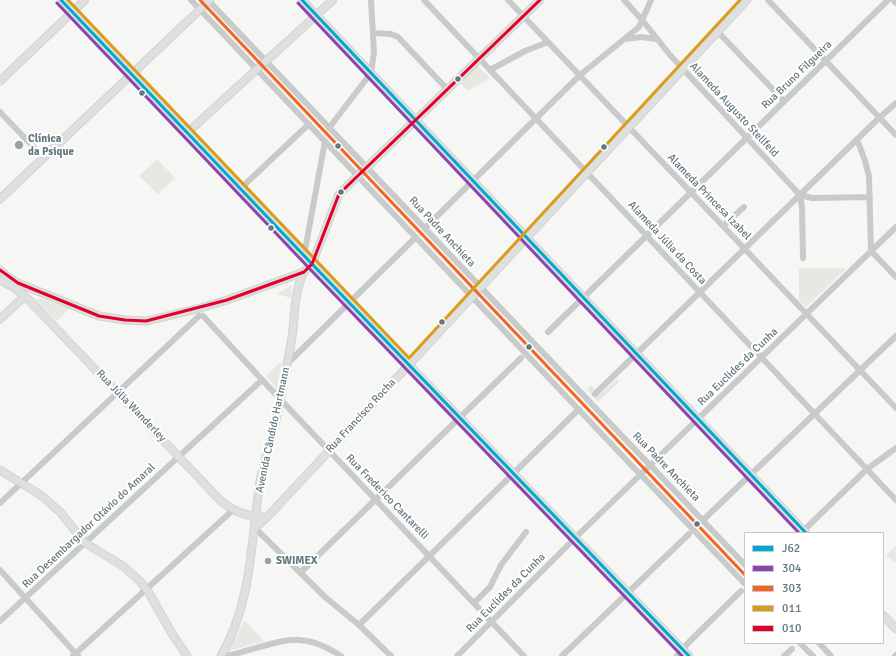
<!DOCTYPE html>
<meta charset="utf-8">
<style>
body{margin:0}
#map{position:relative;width:896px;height:656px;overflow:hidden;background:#f6f6f5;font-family:Signika,sans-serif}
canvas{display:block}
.legend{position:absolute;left:744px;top:532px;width:140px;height:112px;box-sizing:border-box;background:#fff;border:1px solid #c1c9cc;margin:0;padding:5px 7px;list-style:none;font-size:12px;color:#63787f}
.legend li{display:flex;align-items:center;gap:8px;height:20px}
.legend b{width:20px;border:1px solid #c1c9cc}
</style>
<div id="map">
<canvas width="896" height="656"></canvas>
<ul class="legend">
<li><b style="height:5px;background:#00a9ce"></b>J62</li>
<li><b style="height:5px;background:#8e44ad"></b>304</li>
<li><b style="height:5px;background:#f26522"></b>303</li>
<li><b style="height:5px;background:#d99d19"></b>011</li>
<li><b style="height:5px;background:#e4002b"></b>010</li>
</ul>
</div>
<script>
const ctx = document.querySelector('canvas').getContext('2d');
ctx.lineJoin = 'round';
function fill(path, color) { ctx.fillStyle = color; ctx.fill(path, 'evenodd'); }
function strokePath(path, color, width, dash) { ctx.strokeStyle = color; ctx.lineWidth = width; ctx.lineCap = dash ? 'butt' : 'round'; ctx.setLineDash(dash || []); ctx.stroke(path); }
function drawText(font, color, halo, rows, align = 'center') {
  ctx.font = font + ' Signika,sans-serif'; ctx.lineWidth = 4; ctx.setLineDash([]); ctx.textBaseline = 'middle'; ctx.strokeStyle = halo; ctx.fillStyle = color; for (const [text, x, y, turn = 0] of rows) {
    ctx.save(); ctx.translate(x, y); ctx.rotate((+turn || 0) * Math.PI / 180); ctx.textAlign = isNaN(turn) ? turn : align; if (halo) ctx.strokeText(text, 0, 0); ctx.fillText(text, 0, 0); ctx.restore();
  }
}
fill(new Path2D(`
 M477,65L490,78L468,91L459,82Z
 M157,159L175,178L158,194L139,176Z
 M799,268H847L806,307L799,300Z
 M292,285L291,298L277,294Z
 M38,299H43L69,309L57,321L35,301Z
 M282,361L277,389L266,376Z
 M617,379L619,382L598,402L587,390L591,385L599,395Z
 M896,546V561L894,563L886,555Z
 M244,620L264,641L229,651Z`), '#e6e8e2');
const major = new Path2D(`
 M61,0L312,264L689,656
 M302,0L806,533
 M0,81L85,0
 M187,133L333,0
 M0,199L210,0
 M0,270L8,277L18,283L99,316L125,320L146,321L200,308L227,300L304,272L312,264L339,194L540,0
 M0,280L13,287L25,296L221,501C233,511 245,517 261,516
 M0,319L25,296
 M0,470L42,496L60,512L85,543L123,566L140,581L149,593L171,632L187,656
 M255,528L269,515L329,451L747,0
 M883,615L896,629
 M221,656C254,598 250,539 261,476C264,461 269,447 273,432C280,404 285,376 290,349C296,321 292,297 304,271`);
strokePath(major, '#d2d3d3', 9);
strokePath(new Path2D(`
 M191,0L634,468
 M208,0L644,459
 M424,0L896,500
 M508,0L896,408
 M624,0L643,21L670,55L800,195
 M768,0L896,135
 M893,0L896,3
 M718,32L784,101
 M373,33L391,34L398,37L447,89
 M625,39L642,37L656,39
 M490,70L525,51L548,42
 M0,112L43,157
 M329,128L371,73L374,52L371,0
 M857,139L865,161L869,176L871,251L896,277
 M240,189L309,124
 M800,195L812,198L870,197
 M800,195L802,208L803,258
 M723,226L744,207
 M425,228L580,75L639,27L651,0
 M304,256L325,141
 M203,316L280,399L524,656
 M548,332L888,0
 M288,363L416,237
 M595,394L879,118L896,103
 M654,469L745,565
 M644,478L745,584
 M0,503L199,316
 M702,521L896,336
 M255,528L325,597L359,625L391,656
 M801,533L867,469L896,448
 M0,570L78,656
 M300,573L521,358
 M474,603L490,587L501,565L526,532
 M0,621L262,380
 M359,625L579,409
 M800,643L813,656
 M819,643L831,656
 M73,656L233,510
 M224,656C233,655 241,652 249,650C288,639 305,632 341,656
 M457,656L575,538L896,227
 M562,656L689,534
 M677,656L689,642L741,591
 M784,656L792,649
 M895,656L896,655`), '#c9cbcb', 6);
strokePath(major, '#dedfdf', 7);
strokePath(new Path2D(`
 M644,459L654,469
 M634,468L644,478`), '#c9cbcb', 6);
strokePath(new Path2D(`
 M61,0L312,264L689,656
 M302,0L806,533`), '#00a9ce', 3);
strokePath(new Path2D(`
 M57,3L308,267L682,656
 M298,3L799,533`), '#8e44ad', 3);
strokePath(new Path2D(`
 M200,0L745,575`), '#f26522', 3);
strokePath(new Path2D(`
 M68,0L409,358L740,0`), '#d99d19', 3);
strokePath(new Path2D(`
 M0,270L18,283L99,316L125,320L146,321L227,300L304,272L312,264L339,194L540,0`), '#e4002b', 3);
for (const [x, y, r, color] of [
 [458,79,3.5,"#63787f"],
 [142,93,3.5,"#63787f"],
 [19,145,5,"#96a4a8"],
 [338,146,3.5,"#63787f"],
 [604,147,3.5,"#63787f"],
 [341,192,3.5,"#63787f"],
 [271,228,3.5,"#63787f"],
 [442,322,3.5,"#63787f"],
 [529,347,3.5,"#63787f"],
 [697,524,3.5,"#63787f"],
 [268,561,4,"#96a4a8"]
]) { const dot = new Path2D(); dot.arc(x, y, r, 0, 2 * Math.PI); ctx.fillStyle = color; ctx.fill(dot); strokePath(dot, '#fff', 1.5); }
drawText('11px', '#63787f', '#fff', [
 ["Rua Bruno Filgueira",797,75,-44],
 ["Alameda Augusto Stellfeld",734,110,47],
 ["Alameda Princesa Izabel",709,197,46],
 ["Rua Padre Anchieta",442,232,47],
 ["Alameda Júlia da Costa",667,243,47],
 ["Rua Euclides da Cunha",738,367,-44],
 ["Rua Júlia Wanderley",131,406,46],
 ["Rua Francisco Rocha",361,416,-47],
 ["Avenida Cândido Hartmann",273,430,-78],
 ["Rua Padre Anchieta",666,467,46],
 ["Rua Frederico Cantarelli",387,497,46],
 ["Rua Desembargador Otávio do Amaral",89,526,-43],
 ["Rua Euclides da Cunha",506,593,-45]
]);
drawText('bold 11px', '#63787f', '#fff', [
 ["Clínica",28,139],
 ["da Psique",28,152],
 ["SWIMEX",276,561]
], 'left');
</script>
